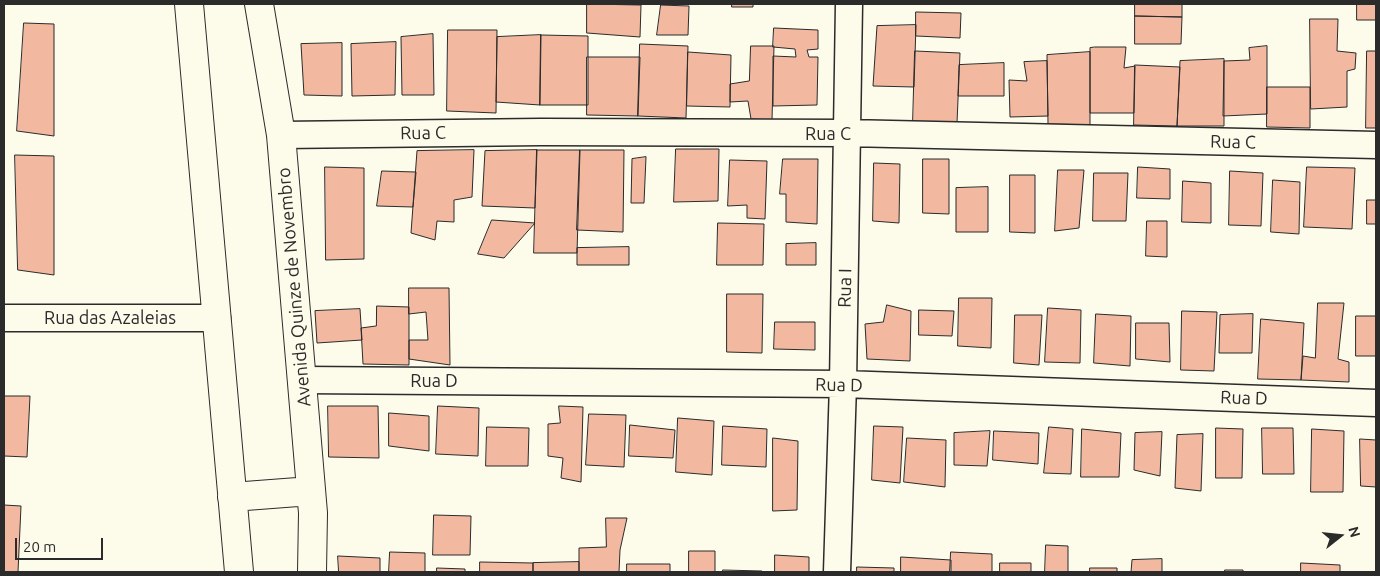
<!DOCTYPE html>
<style>
body{margin:0}
#map{position:relative;width:1380px;height:576px;overflow:hidden;background:#fdfbea;font-family:Ubuntu,sans-serif}
canvas{display:block}
.frame{position:absolute;inset:0;border:5px solid #2b2b2b;pointer-events:none}
.north{position:absolute;left:1315px;top:511px;width:50px;height:50px;-webkit-text-stroke:4px #fdfbea;paint-order:stroke;rotate:74deg;font-size:14px;font-weight:700;line-height:20px;text-align:center;color:#2b2b2b}
.north::after{content:'';display:block;margin:auto;width:18px;height:22px;background:#2b2b2b;clip-path:polygon(50% 0,100% 100%,50% 72%,0 100%)}
.scale{position:absolute;left:15px;top:538px;width:88px;height:22px;box-sizing:border-box;border:2px solid #2b2b2b;border-top:0;padding-left:6px;font-size:15px;line-height:18px;white-space:nowrap;color:#2b2b2b;-webkit-text-stroke:4px #fdfbea;paint-order:stroke}
</style>
<div id="map">
<canvas width="1380" height="576"></canvas>
<div class="frame"></div>
<div class="north">N</div>
<div class="scale">20 m</div>
</div>
<script>
const ctx = document.querySelector('canvas').getContext('2d');
ctx.lineJoin = 'round';
function fill(path, color) { ctx.fillStyle = color; ctx.fill(path, 'evenodd'); }
function strokePath(path, color, width, dash) { ctx.strokeStyle = color; ctx.lineWidth = width; ctx.lineCap = dash ? 'butt' : 'round'; ctx.setLineDash(dash || []); ctx.stroke(path); }
function drawText(font, color, halo, rows, align = 'center') {
  ctx.font = font + ' Ubuntu,sans-serif'; ctx.lineWidth = 4; ctx.setLineDash([]); ctx.textBaseline = 'middle'; ctx.strokeStyle = halo; ctx.fillStyle = color; for (const [text, x, y, turn = 0] of rows) {
    ctx.save(); ctx.translate(x, y); ctx.rotate((+turn || 0) * Math.PI / 180); ctx.textAlign = isNaN(turn) ? turn : align; if (halo) ctx.strokeText(text, 0, 0); ctx.fillText(text, 0, 0); ctx.restore();
  }
}
const building = new Path2D(`
 M587,4L641,5L640,37L587,33Z
 M732,4H753V7H732Z
 M1135,4H1182V17L1135,16Z
 M1357,4H1376V20H1357Z
 M661,5L689,6L688,35H657Z
 M916,12L961,13L960,38L916,36Z
 M1135,16L1182,17L1181,44H1135Z
 M1310,19H1338L1337,51L1356,53L1355,69L1347,71V107L1311,109Z
 M24,23L54,24V136L17,131Z
 M916,25L914,87L873,86L877,26Z
 M774,28L818,30V49L807,50L809,57H818L817,105L773,106V56L796,57L795,49L773,47Z
 M448,30H497L496,113L447,111Z
 M433,34L434,95H402L401,37Z
 M541,35L588,36V105H540Z
 M541,35L540,105L496,102L497,37Z
 M396,42L395,95L352,96L351,44Z
 M342,43V96L304,95L301,44Z
 M640,44L688,46L686,118L638,116Z
 M751,46H774L772,120L751,119L748,101L730,102V84L749,81Z
 M1267,46V114L1223,116L1224,61L1250,60L1249,48Z
 M1095,47H1126L1124,68L1135,66L1134,113H1090V48Z
 M915,51L960,53L957,123L913,122Z
 M1367,51H1376V128H1366Z
 M688,52L731,55L730,107L687,106Z
 M1090,52V125L1048,124L1047,55Z
 M587,57H640L638,116L587,115Z
 M1224,59V126H1177L1180,61Z
 M1047,61L1048,116L1010,117L1009,80L1027,81L1024,62Z
 M1004,63V96H958L959,65Z
 M1135,65L1180,67L1177,126L1134,125Z
 M1267,87H1310V128L1267,127Z
 M676,149H719L718,201L674,202Z
 M474,150L472,197L454,200V222L437,221L435,240L411,233L417,151Z
 M537,150L535,208L482,206L485,151Z
 M537,150H580L577,253H534Z
 M580,150H624L623,232L577,230Z
 M15,155L54,156V275L18,270Z
 M646,157L644,203H631L632,159Z
 M783,159H818L817,224L786,222V194H780Z
 M923,159H949V214L923,213Z
 M730,160L767,161L765,219L747,218V205L728,206Z
 M874,163L900,164L899,223L873,221Z
 M325,167L364,168V259L326,260Z
 M1138,167L1170,169V199L1137,198Z
 M1307,167L1355,168L1352,229L1304,227Z
 M1058,170H1084L1079,228L1055,231Z
 M382,171L416,172L413,207L377,206Z
 M1230,171L1263,173L1261,226L1229,225Z
 M1094,173H1128L1126,221H1093Z
 M1010,175H1035V233L1010,232Z
 M1273,180L1300,182L1299,234L1271,232Z
 M1183,181L1211,183V223L1182,222Z
 M988,187V232H956V188Z
 M1367,200H1376V224H1367Z
 M492,220L535,223L504,258L478,254Z
 M1147,221H1167V257L1146,256Z
 M718,223L764,224L763,265H717Z
 M816,243V265H786V244Z
 M629,247V265H577V248Z
 M409,288H449L450,365L409,359V340H428L426,312L409,314Z
 M727,294H763L762,353L727,352Z
 M959,298H992L991,348L958,346Z
 M1318,303H1344L1338,359L1349,362V382L1301,380L1303,356L1315,358Z
 M887,305L911,311L910,361L867,359L865,324L883,322Z
 M377,306L409,307V365L363,364L361,328L376,326Z
 M1048,308L1081,310L1080,363L1045,362Z
 M360,309L362,340L317,343L315,311Z
 M919,310L954,311L952,336L919,335Z
 M1182,311L1217,312L1214,371L1181,370Z
 M1096,314L1131,316L1130,366L1094,363Z
 M1253,314L1252,353H1219L1220,315Z
 M1015,315H1042L1039,365L1014,363Z
 M1356,316H1376V356H1356Z
 M1261,319L1304,323L1301,380L1258,379Z
 M775,322H815V350L774,349Z
 M1136,323H1169L1170,362L1136,359Z
 M4,396H30L27,457L4,456Z
 M328,406H378L379,458L329,457Z
 M438,406L479,408L478,456L436,454Z
 M559,406L583,407L581,482L561,478L563,458L548,456V424L560,423Z
 M389,413L429,416V451L389,446Z
 M589,414L626,415L624,467L586,465Z
 M678,418L714,421L712,475L676,472Z
 M630,425L675,430L673,458L629,456Z
 M723,426L767,429L766,467L722,465Z
 M874,426L903,427L900,483L872,480Z
 M487,427L529,428L528,466H486Z
 M1049,427L1073,429L1071,474L1044,473Z
 M1216,428L1243,429L1242,478H1216Z
 M1262,428H1293L1294,474H1263Z
 M1082,429L1121,433L1119,477H1081Z
 M1312,429L1344,431L1343,492H1311Z
 M990,431L987,466L954,465V433Z
 M994,431L1039,433L1038,464L993,460Z
 M1162,432L1160,476L1134,470L1135,433Z
 M1203,434L1201,491L1175,488L1177,435Z
 M773,438L798,441L797,510L773,511Z
 M907,438L946,440L945,487L904,482Z
 M1360,439L1376,440V487L1361,486Z
 M4,505L21,506L18,572H4Z
 M434,515L471,516L470,555H433Z
 M606,518H627L620,550L619,572H579V548L606,547Z
 M1046,545L1068,546V572H1045Z
 M689,551H715V572H689Z
 M390,552L425,553V572H389Z
 M951,552L992,554V572H950Z
 M775,555L809,557V572H775Z
 M338,556L380,558V572H339Z
 M901,557L951,560V572H901Z
 M1162,559V572H1131L1132,560Z
 M480,562L533,563V572H480Z
 M579,562V572H533V563Z
 M1000,563H1031V572H1000Z
 M1301,563L1340,565V572H1301Z
 M627,564H670V572H627Z
 M857,567L894,568V572H857Z
 M437,568L465,569V572H437Z
 M1090,568H1117V572H1090Z
 M723,570L762,571V572H723Z
 M1225,570H1243V572H1225Z`);
fill(building, '#f2b8a0');
strokePath(building, '#2b2b2b', 1);
const minor = new Path2D(`
 M281,135L541,132L847,133L1376,145
 M4,318H217
 M302,380L843,384L1376,403
 M837,572L843,384L849,4`);
const secondary = new Path2D(`
 M189,4L239,572
 M259,4L281,135L313,513L312,572
 M232,497L311,491`);
strokePath(minor, '#2b2b2b', 29);
strokePath(secondary, '#2b2b2b', 30);
strokePath(minor, '#fdfbea', 26);
strokePath(secondary, '#fdfbea', 28);
drawText('18px', '#2b2b2b', '#fdfbea', [
 ["Rua C",423,133,-1],
 ["Rua C",828,134],
 ["Rua C",1233,142,1],
 ["Avenida Quinze de Novembro",294,287,-95],
 ["Rua I",845,288,-89],
 ["Rua das Azaleias",110,318],
 ["Rua D",434,381],
 ["Rua D",839,385,1],
 ["Rua D",1244,398,2]
]);
</script>
